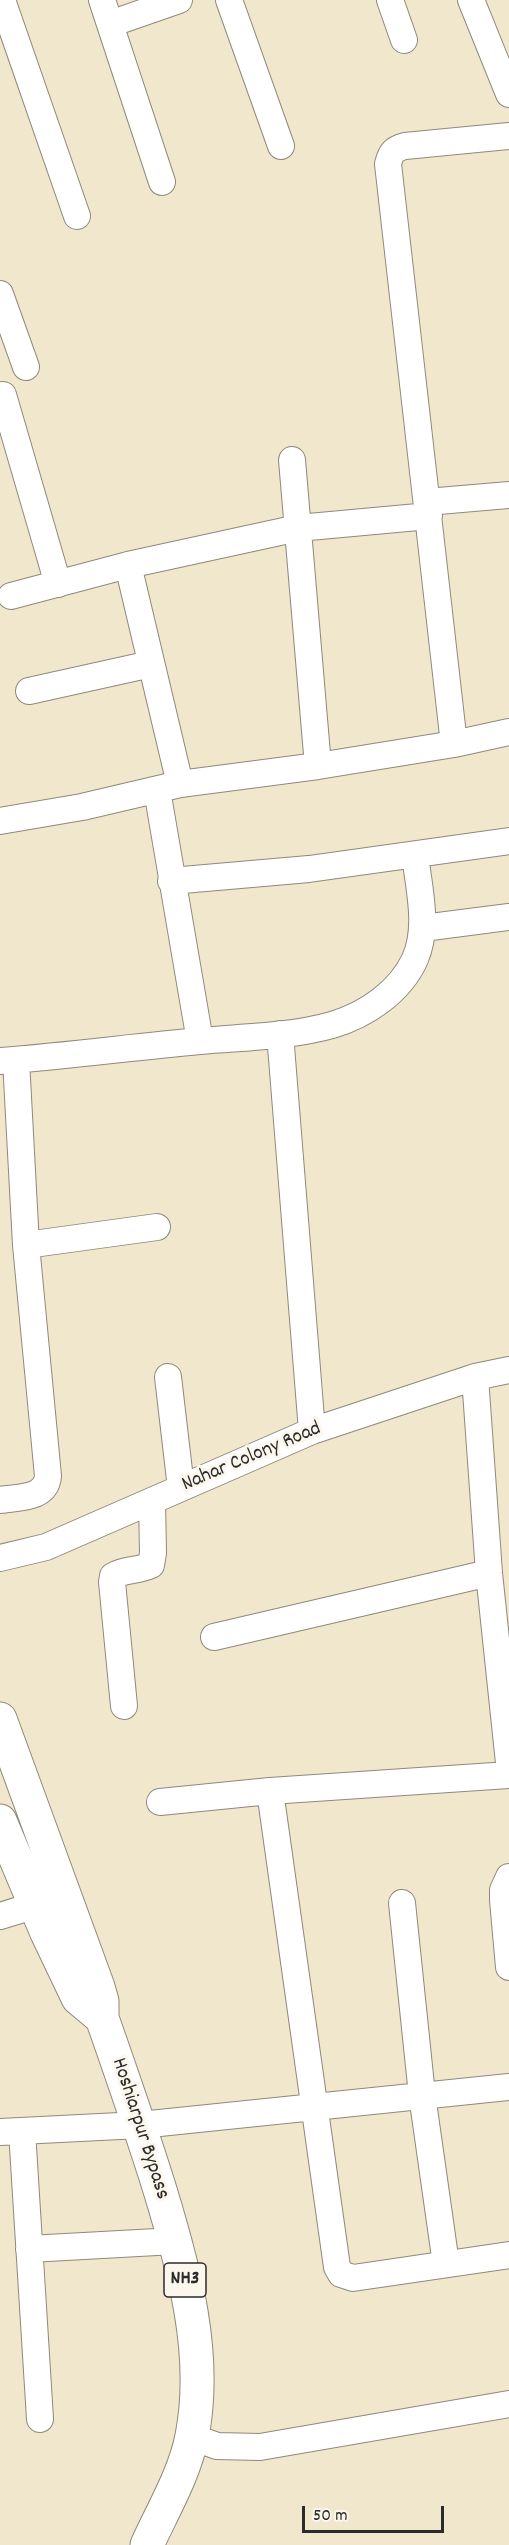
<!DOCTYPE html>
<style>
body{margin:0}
#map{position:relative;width:509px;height:2545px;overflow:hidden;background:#f0e7cc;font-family:Dekko,sans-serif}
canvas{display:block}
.scale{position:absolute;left:302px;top:2506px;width:142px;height:27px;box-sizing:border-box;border:3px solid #2b2b2b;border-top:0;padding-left:8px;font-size:18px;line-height:21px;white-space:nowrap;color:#2b2b2b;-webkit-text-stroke:4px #fbf7ec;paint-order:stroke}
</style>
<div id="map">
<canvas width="509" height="2545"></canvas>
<div class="scale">50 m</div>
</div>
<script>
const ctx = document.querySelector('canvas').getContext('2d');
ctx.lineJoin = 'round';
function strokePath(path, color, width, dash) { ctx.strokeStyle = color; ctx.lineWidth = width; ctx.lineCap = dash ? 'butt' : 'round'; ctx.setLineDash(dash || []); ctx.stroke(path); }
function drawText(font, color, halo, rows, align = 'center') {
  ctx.font = font + ' Dekko,sans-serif'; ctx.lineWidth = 6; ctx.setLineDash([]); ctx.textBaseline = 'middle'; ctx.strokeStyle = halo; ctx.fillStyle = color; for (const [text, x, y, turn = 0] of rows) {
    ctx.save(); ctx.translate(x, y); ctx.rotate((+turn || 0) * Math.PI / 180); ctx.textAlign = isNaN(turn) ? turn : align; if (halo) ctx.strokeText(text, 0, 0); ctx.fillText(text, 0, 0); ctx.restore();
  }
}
const minor = new Path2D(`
 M2,0L77,216
 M102,0L162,182
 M229,0L281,146
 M390,0L404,40
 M471,0L509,94
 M110,24L179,0
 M0,294L26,367
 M3,395L58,584
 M292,460L318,766
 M427,502L509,495
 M128,565L180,784
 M11,596L128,565L298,528L429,516
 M29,691L151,664
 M454,744L388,164C391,152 394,149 405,146L509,136
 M157,790L200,1041
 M0,821L82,807L180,784L318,766L454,744L509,732
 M171,881L309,869L509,841
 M423,928L509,917
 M280,1034L312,1431
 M0,1061C67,1056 133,1047 200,1041C244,1037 289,1037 332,1025C366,1015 400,992 415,959C429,927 419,889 415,855
 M26,1245L157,1227
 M168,1377L181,1488
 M475,1377L489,1573L509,1763
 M0,1500C19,1497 46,1499 48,1476L26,1245L16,1060
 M0,1558L46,1547L312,1431L475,1377L509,1370
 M214,1637L489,1573
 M124,1706L112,1582L113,1576C125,1569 138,1571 151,1565L153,1553L152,1501
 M509,1775L270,1791L337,2267L341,2274L353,2278L509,2255
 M160,1802L270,1791
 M509,1877L503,1890V1900L509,1967
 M402,1903L422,2095L446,2264
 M0,1916L36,1905
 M22,2131L40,2419
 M0,2132L140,2125L509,2087
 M29,2249L175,2241
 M192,2437L217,2446L260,2447L509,2404`);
const highway = new Path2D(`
 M0,1719L98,1987L102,2001V2018C122,2075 142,2132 160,2190C184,2269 208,2353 192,2436C185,2473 163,2510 147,2545
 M0,1821L47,1933L78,1998L102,2018`);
strokePath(minor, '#8e897c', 28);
strokePath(highway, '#8e897c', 35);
strokePath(minor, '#fff', 26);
strokePath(highway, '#fff', 33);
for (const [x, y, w] of [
 [185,2280,42]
]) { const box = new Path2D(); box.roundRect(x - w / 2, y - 17, w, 34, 4.5); ctx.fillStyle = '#fbf7ec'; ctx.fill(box); strokePath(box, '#2b2b2b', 1.5); }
drawText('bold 20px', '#2b2b2b', null, [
 ["NH3",185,2280]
]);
drawText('21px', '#2b2b2b', '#fbf7ec', [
 ["Nahar Colony Road",252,1458,-23],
 ["Hoshiarpur Bypass",139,2129,72]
]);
</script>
